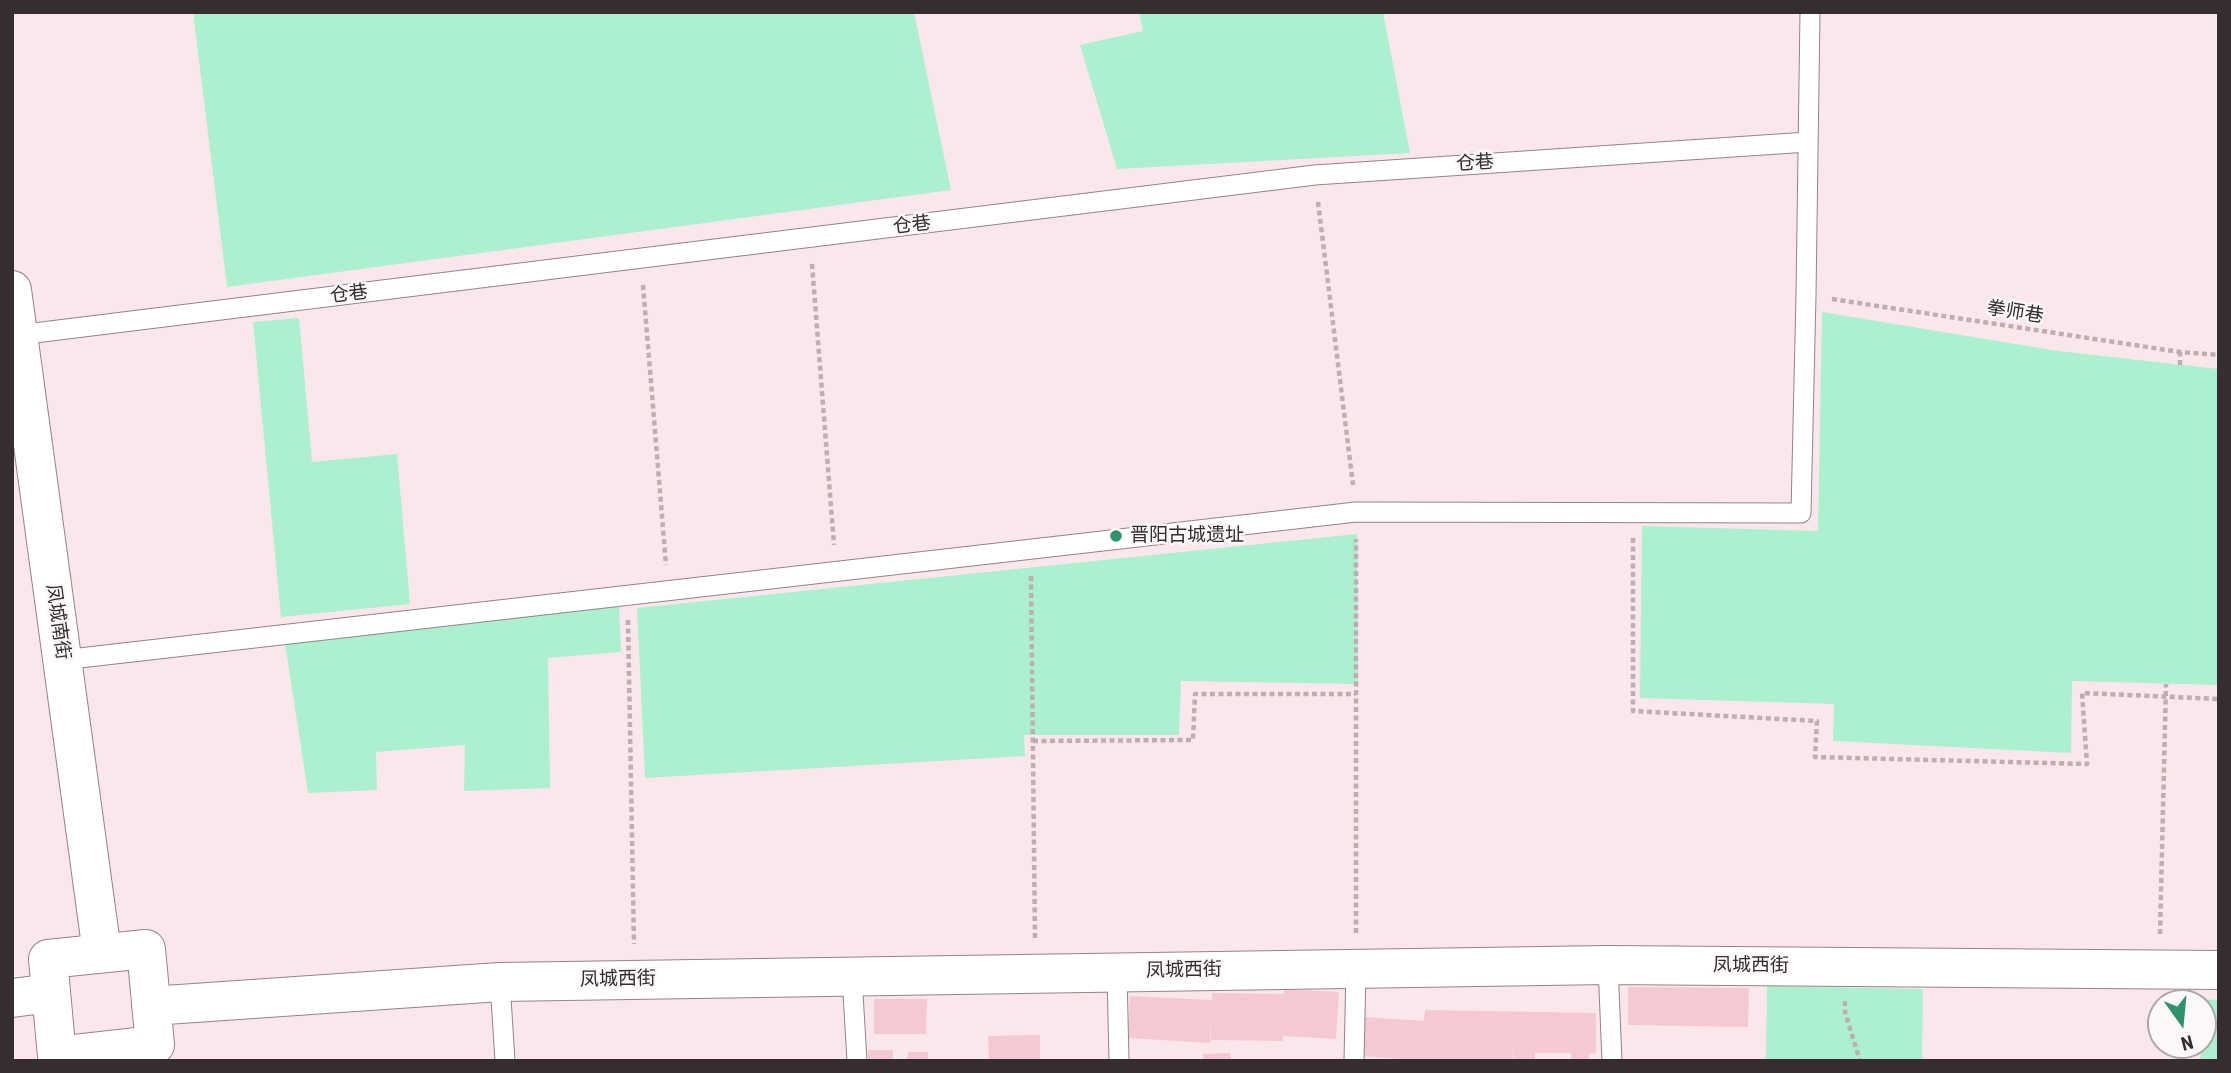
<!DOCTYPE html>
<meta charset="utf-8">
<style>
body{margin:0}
#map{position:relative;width:2231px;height:1073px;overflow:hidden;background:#fae7eb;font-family:"Roboto Condensed",sans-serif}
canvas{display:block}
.frame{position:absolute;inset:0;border:14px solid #352d2f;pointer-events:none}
.north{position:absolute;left:2147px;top:989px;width:70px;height:70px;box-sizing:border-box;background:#fcf8f9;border:2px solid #aca7a8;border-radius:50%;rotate:165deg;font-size:19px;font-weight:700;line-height:28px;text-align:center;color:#352d2f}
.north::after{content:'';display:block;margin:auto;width:24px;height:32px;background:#30926c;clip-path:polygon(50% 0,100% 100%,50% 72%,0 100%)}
</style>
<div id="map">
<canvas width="2231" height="1073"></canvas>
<div class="frame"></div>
<div class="north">N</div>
</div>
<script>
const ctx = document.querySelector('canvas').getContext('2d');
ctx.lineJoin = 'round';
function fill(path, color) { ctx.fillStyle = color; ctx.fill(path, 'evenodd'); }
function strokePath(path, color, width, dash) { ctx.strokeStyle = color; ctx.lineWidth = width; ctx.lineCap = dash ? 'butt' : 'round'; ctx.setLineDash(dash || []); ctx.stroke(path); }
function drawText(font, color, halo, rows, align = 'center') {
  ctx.font = font + ' "Roboto Condensed","Noto Sans SC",sans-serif'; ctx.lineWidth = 5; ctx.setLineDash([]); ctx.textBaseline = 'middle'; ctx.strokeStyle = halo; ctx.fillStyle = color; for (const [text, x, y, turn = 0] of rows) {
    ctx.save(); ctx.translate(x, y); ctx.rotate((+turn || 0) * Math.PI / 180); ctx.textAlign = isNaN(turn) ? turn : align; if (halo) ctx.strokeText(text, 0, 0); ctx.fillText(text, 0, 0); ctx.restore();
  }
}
fill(new Path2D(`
 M193,12H914L951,190L227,287Z
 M1139,12H1383L1410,153L1117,169L1080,45L1143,31Z
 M1822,312L2058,351L2219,369V685L2072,681L2071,753L1833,741L1834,704L1640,698L1642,526L1818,531Z
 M299,318L312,462L397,454L410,604L281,617L253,322Z
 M1357,534L1358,684L1181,681L1179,735H1024L1025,756L645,778L637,608Z
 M619,605L621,652L548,658L550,788L464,791L465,745L376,752L377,790L308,793L285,643Z
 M1767,986L1923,989L1922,1061H1766Z
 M2202,999L2219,1000V1061H2200L2201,1045H2203Z`), '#acf0d0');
fill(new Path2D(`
 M1628,987L1749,988L1748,1027L1628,1025Z
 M1284,989L1339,992L1336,1039L1283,1036V1041L1211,1040V1022L1210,1043L1128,1038L1130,996L1212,1000V993L1284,994Z
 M874,999H927L926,1034H874Z
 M1425,1010L1596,1013V1054L1589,1053V1061H1571V1053H1535V1061H1514V1042L1513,1061H1423L1363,1056L1365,1017L1424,1021Z
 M1040,1035V1061H989L988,1036Z
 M868,1050H893V1061H868Z
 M908,1052H928V1061H907Z
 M1230,1053L1231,1061H1204L1203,1054Z`), '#f4c9d4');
const lane = new Path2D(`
 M18,335L1315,175L1808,142
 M62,660L1356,512L1801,513L1806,295L1810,12
 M1608,965L1612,1061
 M1117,972L1119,1061
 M852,976L857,1061
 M500,982L505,1061
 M1354,1061L1356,969`);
const street = new Path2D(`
 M12,290L102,953
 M146,949L155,1045L57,1056L48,959Z
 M12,998L51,993
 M151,1006L500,982L1608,965L2219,970`);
strokePath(lane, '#958387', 21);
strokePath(street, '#958387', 40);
strokePath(new Path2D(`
 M1318,202L1353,485
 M812,264L834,545
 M643,285L666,565
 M1832,299L2180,352L2219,355
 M2180,365V352
 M1633,538V711L1817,721L1815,757L2087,764L2082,693L2219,699
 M1031,576L1035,938
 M628,620L634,944
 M1033,741L1193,740L1195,694H1356
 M1356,933V539
 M2160,934L2166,684
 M1845,1001V1012L1860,1061`), '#bdaeb1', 4.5, [5, 3.5]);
strokePath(lane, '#fff', 19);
strokePath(street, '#fff', 38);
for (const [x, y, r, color] of [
 [1116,536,7,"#30926c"]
]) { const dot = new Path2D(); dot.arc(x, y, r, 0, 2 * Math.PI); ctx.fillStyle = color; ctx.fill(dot); strokePath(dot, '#fcf8f9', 2.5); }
drawText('19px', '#352d2f', '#fcf8f9', [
 ["仓巷",1475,164,-4],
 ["仓巷",912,226,-7],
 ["仓巷",349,295,-7],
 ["拳师巷",2015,313,9],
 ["凤城南街",57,622,82],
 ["凤城西街",1751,966],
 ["凤城西街",1184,971,-1],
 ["凤城西街",618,980,-1]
]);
drawText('19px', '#352d2f', '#fcf8f9', [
 ["晋阳古城遗址",1130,536]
], 'left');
</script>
